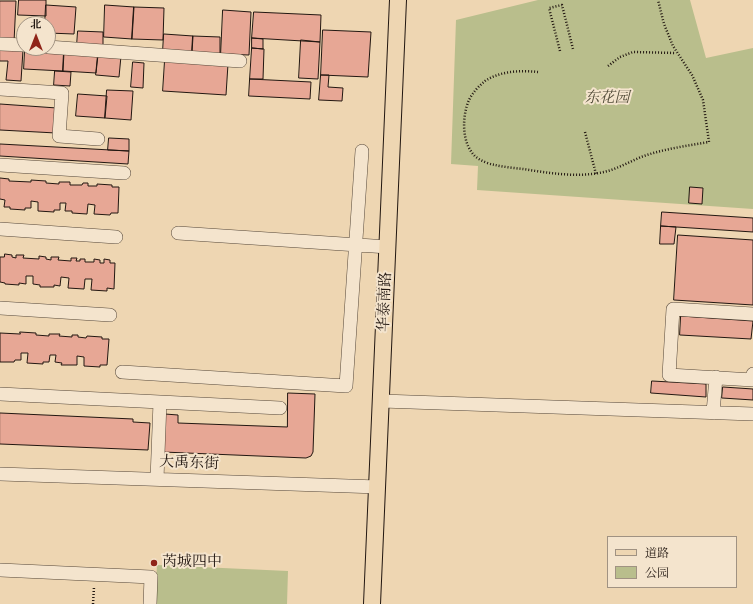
<!DOCTYPE html>
<meta charset="utf-8">
<style>
body{margin:0}
#map{position:relative;width:753px;height:604px;overflow:hidden;background:#eed6b2;font-family:"IM FELL DW Pica","Noto Serif SC",serif}
canvas{display:block}
.legend{position:absolute;left:607px;top:536px;width:130px;height:52px;box-sizing:border-box;background:#f4e4cd;border:1px solid #a09282;margin:0;padding:5px 7px;list-style:none;font-size:12px;color:#221711}
.legend li{display:flex;align-items:center;gap:8px;height:20px}
.legend b{width:20px;border:1px solid #a09282}
.north{position:absolute;left:16px;top:16px;width:40px;height:40px;box-sizing:border-box;background:#f4e4cd;border:1px solid #a09282;border-radius:50%;rotate:0deg;font-size:11px;font-weight:700;line-height:16px;text-align:center;color:#221711}
.north::after{content:'';display:block;margin:auto;width:14px;height:18px;background:#8f2418;clip-path:polygon(50% 0,100% 100%,50% 72%,0 100%)}
</style>
<div id="map">
<canvas width="753" height="604"></canvas>
<ul class="legend">
<li><b style="height:5px;background:#eed6b2"></b>道路</li>
<li><b style="height:11px;background:#b9be8c"></b>公园</li>
</ul>
<div class="north">北</div>
</div>
<script>
const ctx = document.querySelector('canvas').getContext('2d');
ctx.lineJoin = 'round';
function fill(path, color) { ctx.fillStyle = color; ctx.fill(path, 'evenodd'); }
function strokePath(path, color, width, dash) { ctx.strokeStyle = color; ctx.lineWidth = width; ctx.lineCap = dash ? 'butt' : 'round'; ctx.setLineDash(dash || []); ctx.stroke(path); }
function drawText(font, color, halo, rows, align = 'center') {
  ctx.font = font + ' "IM FELL DW Pica","Noto Serif SC",serif'; ctx.lineWidth = 4; ctx.setLineDash([]); ctx.textBaseline = 'middle'; ctx.strokeStyle = halo; ctx.fillStyle = color; for (const [text, x, y, turn = 0] of rows) {
    ctx.save(); ctx.translate(x, y); ctx.rotate((+turn || 0) * Math.PI / 180); ctx.textAlign = isNaN(turn) ? turn : align; if (halo) ctx.strokeText(text, 0, 0); ctx.fillText(text, 0, 0); ctx.restore();
  }
}
fill(new Path2D(`
 M538,0H690L706,58L753,48V209L477,190L478,166L451,164L456,20Z
 M157,565L288,571L287,604H155Z`), '#b9be8c');
const building = new Path2D(`
 M19,0H46V16L18,15Z
 M0,1H16L14,42L0,41Z
 M46,5L76,7L74,34L48,33V24H45Z
 M105,5L134,7L132,39L104,37Z
 M134,7L164,8L163,40L132,39Z
 M223,10L251,12L249,55L221,54Z
 M254,12L321,15L320,42L252,38Z
 M323,30L371,32L368,77L321,75Z
 M78,31L103,32V46L77,45Z
 M164,34L193,36L192,53L163,51Z
 M193,36L220,37V54L192,53Z
 M252,38L263,39V49L252,48Z
 M301,40L320,42L318,79L299,78Z
 M252,48L264,49L263,79H250Z
 M0,49L23,50L21,81L6,80L8,61H0Z
 M25,50L64,52L63,71L24,69Z
 M64,52L98,55L96,73L63,71Z
 M98,55L121,56L119,77L96,75Z
 M165,60L228,64L226,95L163,91Z
 M133,62L144,63L143,88L131,87Z
 M55,71L71,72L70,86L54,85Z
 M321,75H329L328,87L343,88L342,101L319,100Z
 M250,79L311,82L310,99L249,96Z
 M107,90L133,91L131,120L105,118Z
 M78,94L107,96L105,118L76,116Z
 M0,104L57,108L56,133L0,130Z
 M109,138L129,139V151L108,150Z
 M0,144L129,151L128,164L0,156Z
 M0,178L9,179V181L31,182V180L46,181V183L59,184V182H70V185H82L83,183H88V186H97V184L112,185V187H119L118,213H111L110,215L94,214L95,205L88,204L87,214L72,213V211H65L66,203H60V210H54V212L38,211V202L31,201V208H25V210L10,209V207H4L5,200L0,199Z
 M690,187L703,188L702,204L689,203Z
 M662,212L753,218V232L661,226Z
 M661,226L676,227L674,244H660Z
 M678,235L753,240V305L674,300Z
 M5,254L12,255V257L16,258V255H24L23,258L39,259V256L46,257V259L51,260V257H59L58,260L71,261V258H77L76,261H80V259H85V262H94V259L100,260V263H104V259L110,260V263H115L114,289L107,288V291L91,290L92,279H85L84,289L68,288L69,278L61,277L60,286L54,285V287H40V285L33,284V276H26V284L19,283V285L5,284V283L0,282V257H4Z
 M681,316L753,321L751,339L680,335Z
 M20,332L36,333V335L49,336V334H60L59,336L72,337V335H78V337L86,338L87,336L102,337V339H109L107,365H100V367L84,366V357L77,356V365H61L62,363L55,362L56,355H50L49,362H43V364L27,363L28,353H21V360H15L14,362H0V333L20,334Z
 M652,381L706,384V397L651,393Z
 M723,387L753,389V400L722,398Z
 M288,393L315,394L313,452L311,456L306,458L163,452L165,414L178,415V423L287,427Z
 M0,413L133,419V422L150,423L148,450L0,444Z`);
fill(building, '#e7a795');
strokePath(building, '#221711', 1);
const minor = new Path2D(`
 M0,44L24,45
 M48,47L240,61
 M0,89L62,93L59,136L98,139
 M0,165L124,173
 M0,229L116,237
 M178,233L388,247
 M0,308L110,315
 M753,314L673,309L669,375L753,380V374
 M122,372L346,386L362,151
 M0,394L280,408
 M382,401L753,414
 M713,413L716,377
 M0,474L378,487
 M157,479L160,402
 M0,570L151,577L150,604`);
const major = new Path2D(`
 M372,604L398,0`);
strokePath(minor, '#554739', 14);
strokePath(major, '#221711', 18);
strokePath(new Path2D(`
 M560,51L549,8L562,5L573,49
 M608,66L620,57L633,52L676,53
 M538,72C521,70 500,71 485,81C479,86 473,92 469,100C462,116 461,144 476,157C481,161 489,164 495,165C504,167 514,168 523,169C549,173 578,178 604,172C617,169 629,162 641,157C663,149 686,146 709,142L703,100L692,75L673,46L664,24L658,0
 M585,132L596,174
 M93,604L94,587`), '#221711', 2.5, [1, 2]);
strokePath(minor, '#f4e4cd', 13);
strokePath(major, '#eed6b2', 16);
for (const [x, y, r, color] of [
 [154,563,4,"#8f2418"]
]) { const dot = new Path2D(); dot.arc(x, y, r, 0, 2 * Math.PI); ctx.fillStyle = color; ctx.fill(dot); strokePath(dot, '#f4e4cd', 1.5); }
drawText('italic 15px', '#4f4936', '#f4e4cd', [
 ["东花园",607,99]
]);
drawText('15px', '#221711', '#f4e4cd', [
 ["华泰南路",386,302,-88],
 ["大禹东街",189,464,2]
]);
drawText('15px', '#221711', '#f4e4cd', [
 ["芮城四中",162,563]
], 'left');
</script>
